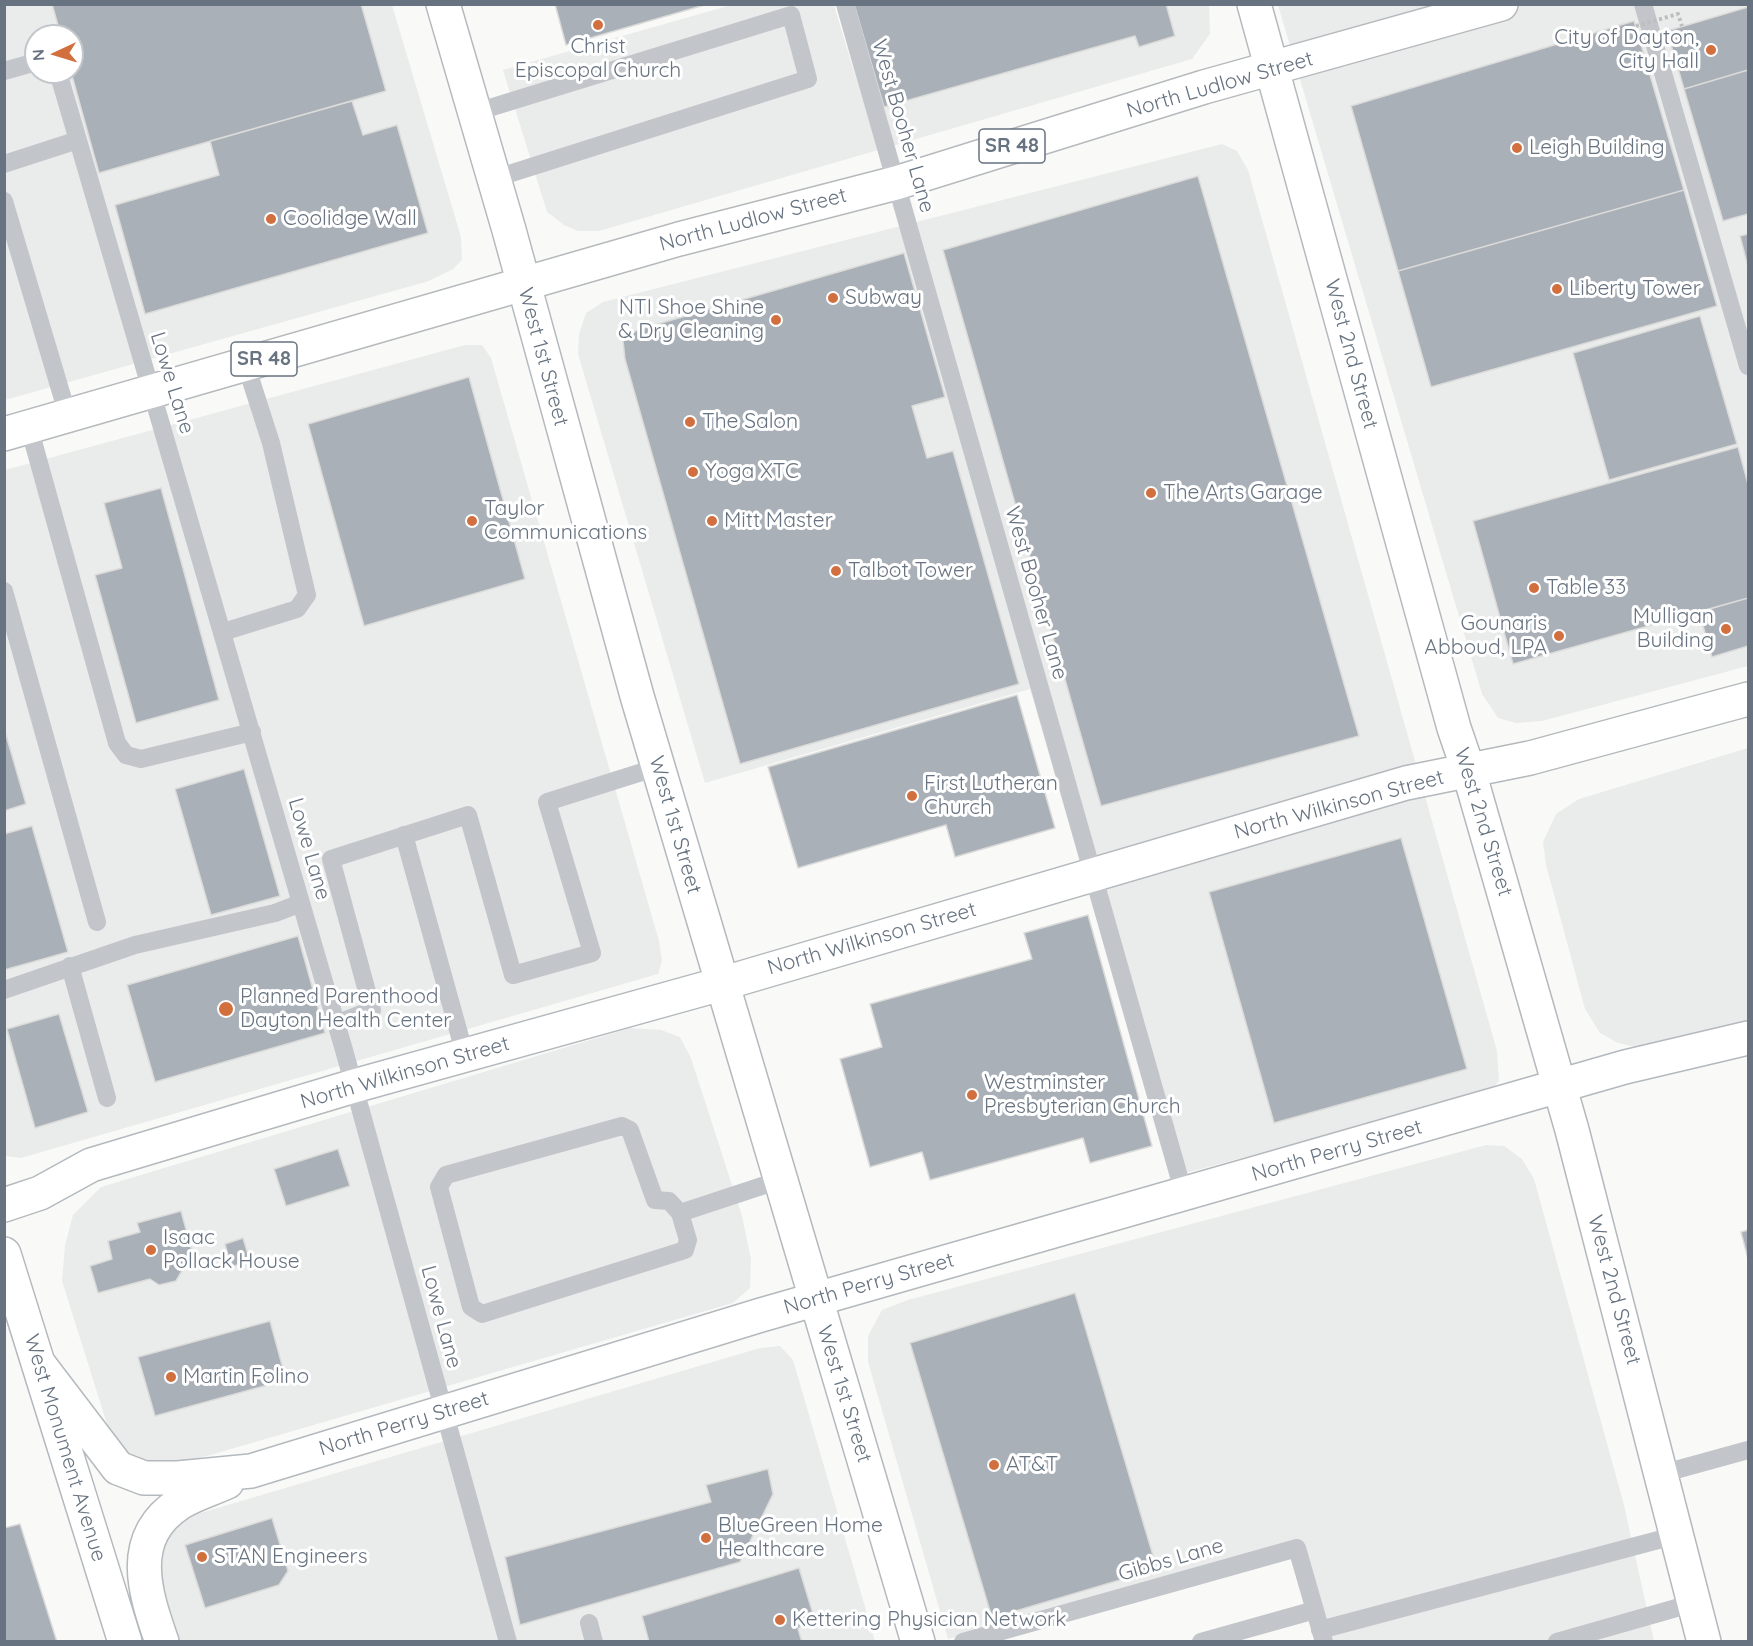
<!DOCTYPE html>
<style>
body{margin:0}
#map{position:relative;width:1753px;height:1646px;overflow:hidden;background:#f9faf8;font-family:Quicksand,sans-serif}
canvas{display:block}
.frame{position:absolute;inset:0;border:6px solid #677380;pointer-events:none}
.north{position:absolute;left:24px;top:24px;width:60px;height:60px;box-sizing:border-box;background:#fff;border:2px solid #c2c7cc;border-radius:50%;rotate:266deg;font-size:16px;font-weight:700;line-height:24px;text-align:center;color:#677380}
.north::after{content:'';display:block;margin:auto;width:21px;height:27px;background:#d26f3f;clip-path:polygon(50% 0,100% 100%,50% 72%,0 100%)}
</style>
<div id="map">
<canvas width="1753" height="1646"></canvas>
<div class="frame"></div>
<div class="north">N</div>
</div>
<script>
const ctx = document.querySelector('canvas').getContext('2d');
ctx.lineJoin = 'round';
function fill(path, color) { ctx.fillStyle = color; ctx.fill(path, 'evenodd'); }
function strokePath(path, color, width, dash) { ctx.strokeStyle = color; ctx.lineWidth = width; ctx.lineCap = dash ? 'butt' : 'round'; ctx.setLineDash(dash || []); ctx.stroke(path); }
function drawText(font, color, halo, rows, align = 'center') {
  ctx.font = font + ' Quicksand,sans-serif'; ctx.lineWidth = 6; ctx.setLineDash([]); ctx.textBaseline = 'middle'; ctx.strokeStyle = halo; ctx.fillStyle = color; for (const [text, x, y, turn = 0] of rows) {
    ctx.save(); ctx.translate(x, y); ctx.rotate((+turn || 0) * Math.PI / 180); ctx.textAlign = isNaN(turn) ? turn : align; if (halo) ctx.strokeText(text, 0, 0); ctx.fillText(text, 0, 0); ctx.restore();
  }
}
fill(new Path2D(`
 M1209,4L1210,34L1192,59L599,231H578L564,225L547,212L503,70L731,5H834L857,82L836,5Z
 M5,5H392L461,237L462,260L453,269L429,281L5,400ZM36,36H72V72H36Z
 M1278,5H1748V666L1542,721L1516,723L1498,718L1482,694Z
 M1222,144L1237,151L1248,170L1497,1051L1499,1081L1490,1091L1171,1177L1030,689L705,783L578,354L579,334L586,313L603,302Z
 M465,345H482L491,358L659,941L662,961L658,974L21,1158L5,1156V470Z
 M1748,748V1023L1640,1048L1618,1043L1600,1033L1585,1009L1546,865L1543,842L1556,814L1579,799Z
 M630,1028L661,1030L680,1037L691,1058L742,1216L751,1259L750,1288L733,1303L207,1456L157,1468L129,1461L112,1440L62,1281L65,1245L73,1215L101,1187Z
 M1486,1145L1504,1146L1522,1159L1534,1179L1624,1505L1654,1641H1315L1288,1549L948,1639L868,1362V1336L882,1310L908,1300Z
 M780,1346L793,1360L875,1641H176L157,1589L160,1538L187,1517L760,1348Z`), '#eaebeb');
const building = new Path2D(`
 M52,4H361L386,91L99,173L71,72L72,36H61Z
 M555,4H708L566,45Z
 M854,4H1166L1175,36L1139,47L1135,36L884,107Z
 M1748,7V70L1684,89L1667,31Z
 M1634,21L1684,190L1398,271L1351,106Z
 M1748,70V214L1723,221L1684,89Z
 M352,101L363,135L397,125L428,233L145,314L115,205L219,175L210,141Z
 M1198,176L1359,736L1101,806L943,250Z
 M1684,190L1717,306L1431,387L1398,271Z
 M1748,234V267L1740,236Z
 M904,253L945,397L912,406L927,458L953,451L1019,684L740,764L625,359L623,341L637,330Z
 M1700,316L1737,444L1609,480L1573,353Z
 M469,377L525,579L364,626L308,424Z
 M1738,447L1748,484V598L1513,664L1473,521Z
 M161,488L219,700L136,723L95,575L122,568L104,503Z
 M1748,598V646L1712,657L1699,612Z
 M1017,695L1055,828L955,857L946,825L798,868L768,767Z
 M4,728L26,804L4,811Z
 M244,769L280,896L211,915L175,789Z
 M32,826L68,952L4,970V834Z
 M1401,838L1467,1069L1274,1123L1209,892Z
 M1088,915L1152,1146L1090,1163L1083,1138L930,1180L922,1152L870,1167L840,1059L882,1047L870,1004L1032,959L1024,933Z
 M298,936L325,1033L155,1082L127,985Z
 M59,1014L88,1112L35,1128L7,1029Z
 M338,1149L350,1186L286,1206L274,1169Z
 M181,1211L196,1266L183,1269L176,1281L159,1285L150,1279L98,1293L90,1266L112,1259L108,1241L140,1232L137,1223Z
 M1748,1230V1259L1741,1232Z
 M243,1238L250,1261L231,1267L225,1244Z
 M1075,1293L1157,1569L992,1618L910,1343Z
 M270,1321L286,1380L155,1416L138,1357Z
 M768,1469L773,1494L740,1562L520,1625L505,1557L711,1502L706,1485Z
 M272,1518L288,1571L279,1585L205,1608L185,1545Z
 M20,1524L57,1642H4V1528Z
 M799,1568L813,1614L798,1629L802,1642H649L642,1616Z`);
fill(building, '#aab0b7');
strokePath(building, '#dbdbda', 1.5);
const secondary = new Path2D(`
 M443,4L509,230L637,696L918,1642
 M1254,4L1454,728L1469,772L1572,1130L1704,1642
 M4,1205L40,1193L91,1165L354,1086L721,984L1406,783L1530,758L1748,699
 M4,1254L125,1642
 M38,1363L118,1468L144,1478H178L251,1471L761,1315L1625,1067L1748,1038
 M162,1642C145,1593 126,1538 180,1503C194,1494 212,1489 227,1482`);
const primary = new Path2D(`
 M4,434L679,239L896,183L1204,87L1501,4`);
strokePath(secondary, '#b4b9be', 36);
strokePath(primary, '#b6b9bd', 36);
strokePath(new Path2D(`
 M845,4L1184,1194
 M1643,4L1748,366
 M4,71L36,62
 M58,72L344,1050L508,1642
 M473,113L791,15L808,79L493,179
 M4,164L78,140
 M4,201L68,416
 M29,427L117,743L126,755L141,759L252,732
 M4,591L97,922
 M223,632L297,609L307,595L271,443L246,365
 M404,835L465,1055
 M70,966L107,1098
 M4,990L135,945L275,913L301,903
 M336,1024L372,1010L331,859L468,815L513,975L592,953L547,802L658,767
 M680,1213L669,1201L655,1200L630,1130L622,1126L446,1175L439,1187L471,1307L482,1314L685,1250L688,1240L680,1213L780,1180
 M1661,1474L1748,1450
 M589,1623L594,1642
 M1320,1630L1677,1535
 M963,1642L1297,1548L1324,1642
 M1201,1642L1315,1610
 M1557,1642L1694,1603`), '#c2c5c9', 18);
strokePath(secondary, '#fff', 33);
strokePath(primary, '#fff', 33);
strokePath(new Path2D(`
 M1636,26L1678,14L1682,26`), '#bcbec1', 4, [3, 3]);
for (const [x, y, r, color] of [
 [598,25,6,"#d26f3f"],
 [1711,50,6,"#d26f3f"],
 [1517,148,6,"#d26f3f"],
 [271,219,6,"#d26f3f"],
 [1557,289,6,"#d26f3f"],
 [833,298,6,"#d26f3f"],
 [776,320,6,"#d26f3f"],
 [690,422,6,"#d26f3f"],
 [693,472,6,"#d26f3f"],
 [1151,493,6,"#d26f3f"],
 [472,521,6,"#d26f3f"],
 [712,521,6,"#d26f3f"],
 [836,571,6,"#d26f3f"],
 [1534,588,6,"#d26f3f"],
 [1726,629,6,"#d26f3f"],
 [1559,636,6,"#d26f3f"],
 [912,796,6,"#d26f3f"],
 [226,1009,8,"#d26f3f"],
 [972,1095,6,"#d26f3f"],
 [151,1250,6,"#d26f3f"],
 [171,1377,6,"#d26f3f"],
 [994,1465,6,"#d26f3f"],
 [706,1538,6,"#d26f3f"],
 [202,1557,6,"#d26f3f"],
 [780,1620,6,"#d26f3f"]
]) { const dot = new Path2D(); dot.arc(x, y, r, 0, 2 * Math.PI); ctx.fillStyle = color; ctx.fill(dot); strokePath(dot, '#fff', 2); }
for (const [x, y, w] of [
 [1012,146,66],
 [264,359,66]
]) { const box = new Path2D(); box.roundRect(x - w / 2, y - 17, w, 34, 4.5); ctx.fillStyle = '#fff'; ctx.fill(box); strokePath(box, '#677380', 1.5); }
drawText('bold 20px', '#677380', null, [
 ["SR 48",1012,146],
 ["SR 48",264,359]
]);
drawText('21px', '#677380', '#fff', [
 ["City of Dayton,",1699,38,"right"],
 ["City Hall",1699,62,"right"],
 ["Christ",598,47,"center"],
 ["Episcopal Church",598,71,"center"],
 ["Leigh Building",1529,148],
 ["Coolidge Wall",283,219],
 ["Liberty Tower",1569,289],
 ["Subway",845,298],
 ["NTI Shoe Shine",764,308,"right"],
 ["& Dry Cleaning",764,332,"right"],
 ["The Salon",702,422],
 ["Yoga XTC",705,472],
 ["The Arts Garage",1163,493],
 ["Taylor",484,509],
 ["Communications",484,533],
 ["Mitt Master",724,521],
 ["Talbot Tower",848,571],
 ["Table 33",1546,588],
 ["Mulligan",1714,617,"right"],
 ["Building",1714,641,"right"],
 ["Gounaris",1547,624,"right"],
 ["Abboud, LPA",1547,648,"right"],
 ["First Lutheran",924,784],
 ["Church",924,808],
 ["Planned Parenthood",240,997],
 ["Dayton Health Center",240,1021],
 ["Westminster",984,1083],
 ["Presbyterian Church",984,1107],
 ["Isaac",163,1238],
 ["Pollack House",163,1262],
 ["Martin Folino",183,1377],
 ["AT&T",1006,1465],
 ["BlueGreen Home",718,1526],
 ["Healthcare",718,1550],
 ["STAN Engineers",214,1557],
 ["Kettering Physician Network",792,1620]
], 'left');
drawText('21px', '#677380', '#fff', [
 ["North Ludlow Street",1220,85,-16],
 ["West Booher Lane",903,126,74],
 ["North Ludlow Street",753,220,-15],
 ["West 2nd Street",1351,354,75],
 ["West 1st Street",543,357,75],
 ["Lowe Lane",172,383,73],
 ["West Booher Lane",1036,593,74],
 ["North Wilkinson Street",1339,805,-15],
 ["West 2nd Street",1483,822,73],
 ["West 1st Street",675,825,74],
 ["Lowe Lane",309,849,74],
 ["North Wilkinson Street",872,939,-16],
 ["North Wilkinson Street",405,1073,-16],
 ["North Perry Street",1337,1151,-16],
 ["North Perry Street",869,1284,-16],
 ["West 2nd Street",1614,1290,75],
 ["Lowe Lane",441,1317,75],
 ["West 1st Street",844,1394,73],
 ["North Perry Street",404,1424,-17],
 ["West Monument Avenue",65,1448,73],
 ["Gibbs Lane",1171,1560,-16]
]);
</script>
